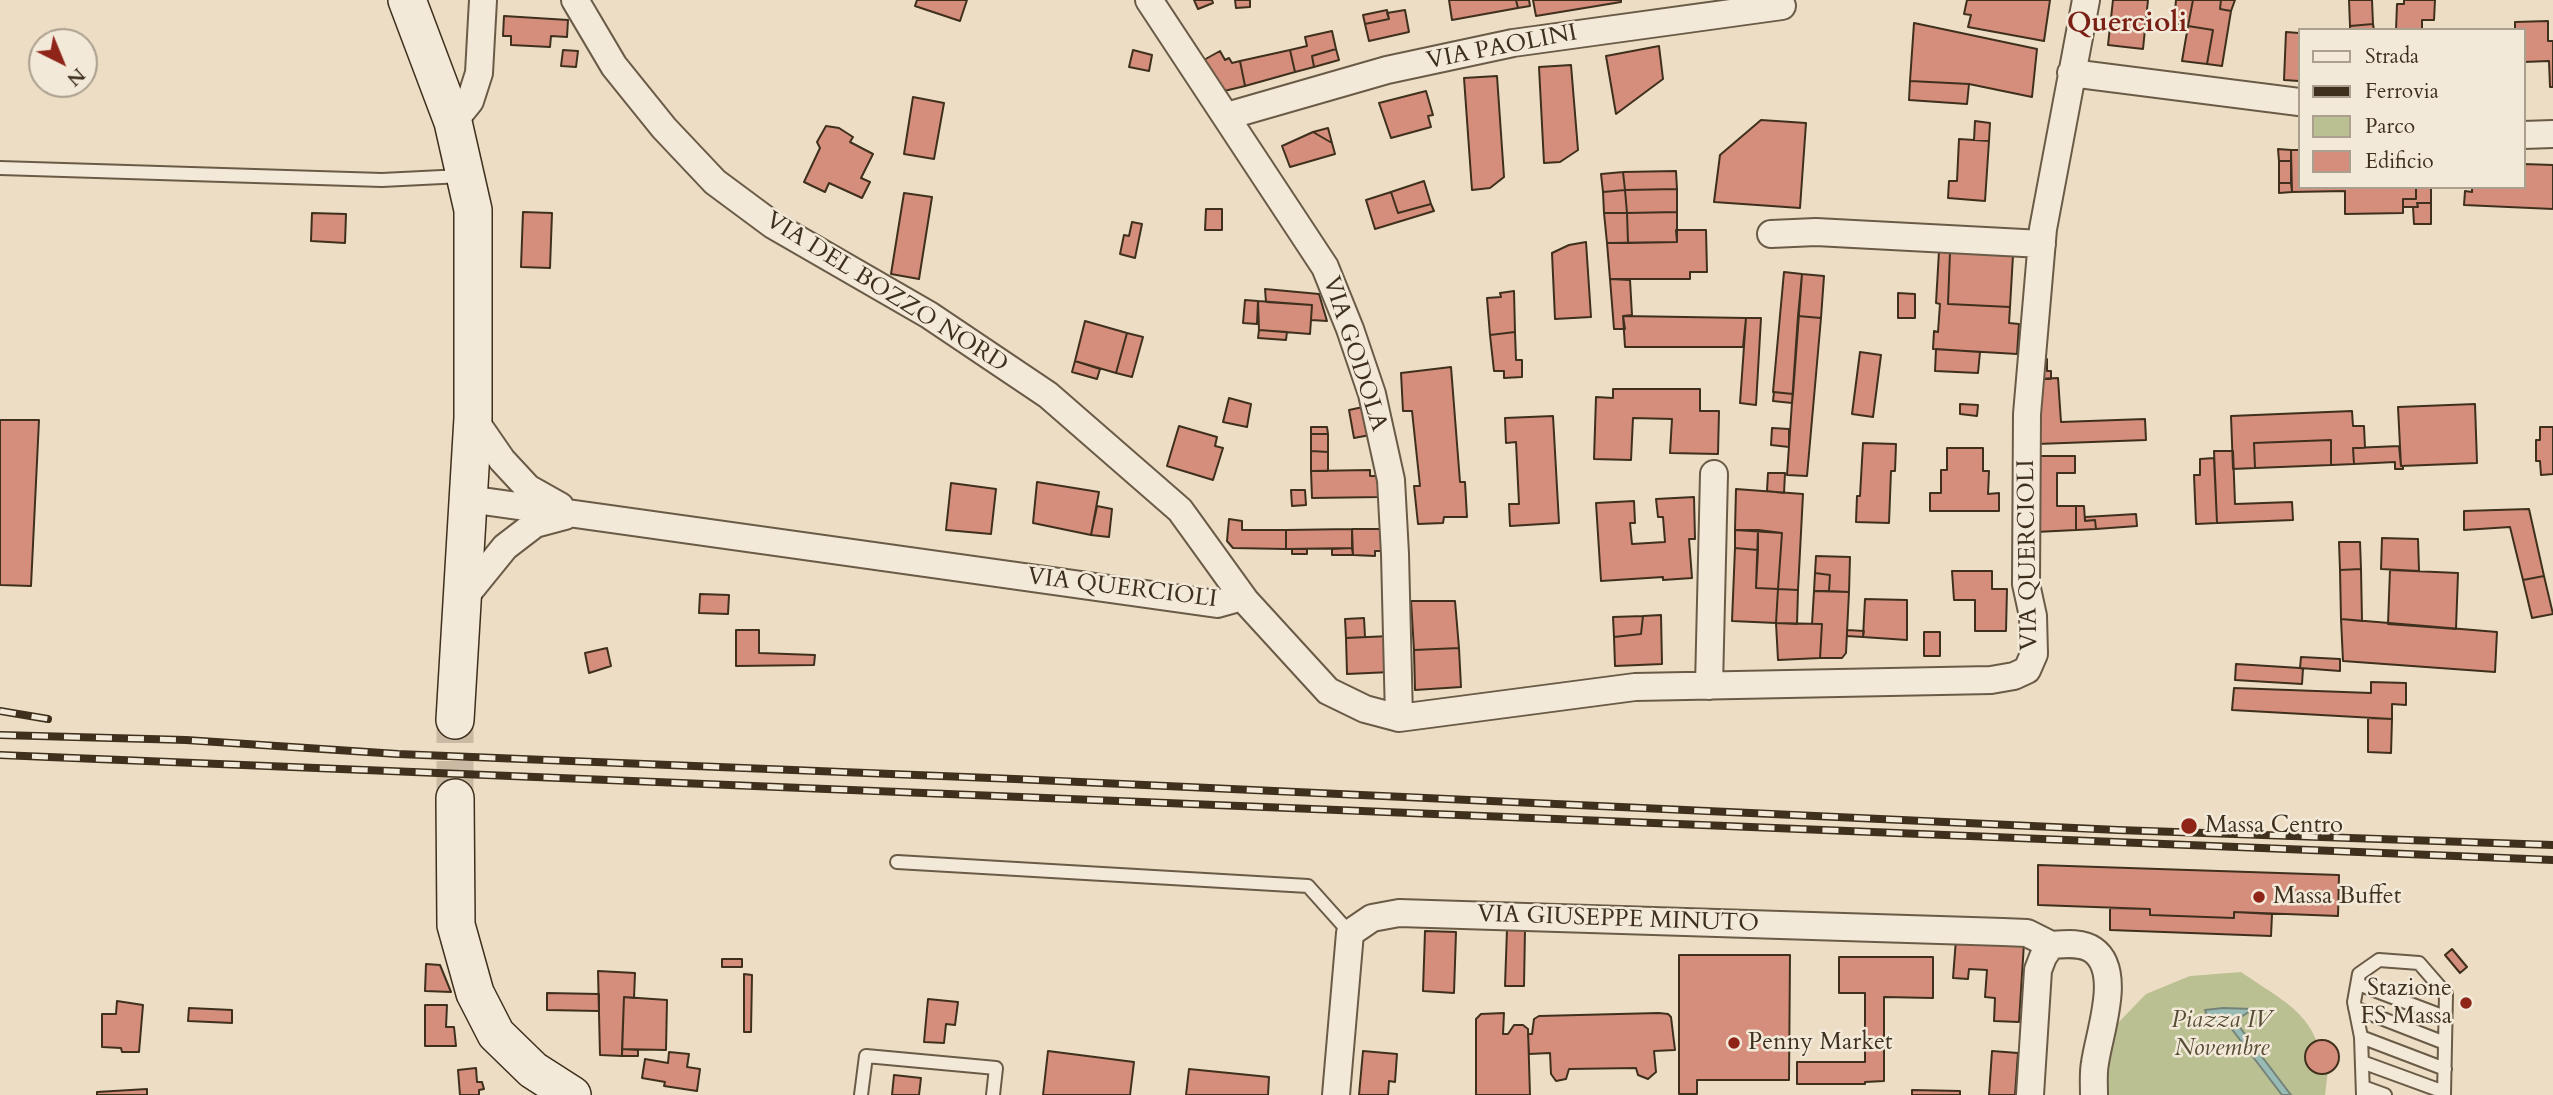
<!DOCTYPE html>
<style>
body{margin:0}
#map{position:relative;width:2553px;height:1095px;overflow:hidden;background:#edddc4;font-family:Cardo,serif}
canvas{display:block}
.legend{position:absolute;left:2298px;top:28px;width:228px;height:161px;box-sizing:border-box;background:#f3e9d9;border:2px solid #ab9f8e;margin:0;padding:9px 12px;list-style:none;font-size:21px;color:#3e301d}
.legend li{display:flex;align-items:center;gap:14px;height:35px}
.legend b{width:35px;border:2px solid #ab9f8e}
.north{position:absolute;left:28px;top:28px;width:70px;height:70px;box-sizing:border-box;background:#f3e9d9;border:2px solid #ab9f8e;border-radius:50%;rotate:137deg;font-size:19px;font-weight:700;line-height:28px;text-align:center;color:#3e301d}
.north::after{content:'';display:block;margin:auto;width:24px;height:32px;background:#8f2418;clip-path:polygon(50% 0,100% 100%,50% 72%,0 100%)}
</style>
<div id="map">
<canvas width="2553" height="1095"></canvas>
<ul class="legend">
<li><b style="height:9px;background:#f3e9d9"></b>Strada</li>
<li><b style="height:9px;background:#3e301d"></b>Ferrovia</li>
<li><b style="height:19px;background:#bac092"></b>Parco</li>
<li><b style="height:19px;background:#d68e7c"></b>Edificio</li>
</ul>
<div class="north">N</div>
</div>
<script>
const ctx = document.querySelector('canvas').getContext('2d');
ctx.lineJoin = 'round';
function fill(path, color) { ctx.fillStyle = color; ctx.fill(path, 'evenodd'); }
function strokePath(path, color, width, dash) { ctx.strokeStyle = color; ctx.lineWidth = width; ctx.lineCap = dash ? 'butt' : 'round'; ctx.setLineDash(dash || []); ctx.stroke(path); }
function drawText(font, color, halo, rows, align = 'center') {
  ctx.font = font + ' Cardo,serif'; ctx.lineWidth = 5; ctx.setLineDash([]); ctx.textBaseline = 'middle'; ctx.strokeStyle = halo; ctx.fillStyle = color; for (const [text, x, y, turn = 0] of rows) {
    ctx.save(); ctx.translate(x, y); ctx.rotate((+turn || 0) * Math.PI / 180); ctx.textAlign = isNaN(turn) ? turn : align; if (halo) ctx.strokeText(text, 0, 0); ctx.fillText(text, 0, 0); ctx.restore();
  }
}
fill(new Path2D(`
 M2241,972C2270,993 2304,1007 2317,1042H2325L2335,1050L2337,1057L2335,1064L2328,1070L2325,1095H2103L2117,1024L2146,994L2190,976Z`), '#bac092');
const water = new Path2D(`
 M2223,1008L2253,1009L2235,1021L2291,1095H2282L2231,1028L2210,1022L2205,1010Z`);
fill(water, '#99bbb6');
strokePath(water, '#758379', 2);
const building = new Path2D(`
 M917,0H967L960,21L915,6Z
 M1194,0H1212L1213,3L1198,9Z
 M1235,0H1250V7L1236,8Z
 M1449,0H1516L1518,8L1452,20Z
 M1516,0H1529L1530,6L1518,8Z
 M1533,0H1621V2L1536,16Z
 M1967,0H2050L2044,41L1968,27L1971,15L1964,14Z
 M2113,0H2148L2143,49L2108,45Z
 M2176,0H2193L2188,26L2174,23Z
 M2193,0H2221L2220,9L2231,11L2222,66L2207,64L2213,30L2188,26Z
 M2221,0H2235L2231,11L2220,9Z
 M2349,0H2372L2373,24L2350,26Z
 M2404,0H2435L2434,20H2422V30H2396L2397,4H2404Z
 M1387,10L1389,19L1365,24L1363,15Z
 M1405,10L1409,32L1369,41L1365,24L1389,19L1387,13Z
 M504,16L568,20L567,37L551,36L550,47L511,45V36H503Z
 M2548,21V41H2553V87H2550L2549,61L2523,62V30H2515V22Z
 M1914,23L2037,49L2032,97L1969,84L1910,81Z
 M2373,24L2374,30H2350V26Z
 M2188,26L2213,30L2207,64L2182,61Z
 M1332,31L1336,49L1312,56L1314,67L1295,72L1290,50L1307,46L1305,37Z
 M2286,32L2299,33V81L2284,80Z
 M1659,46L1663,79L1616,114L1606,56Z
 M1336,49L1339,60L1314,67L1312,56Z
 M563,50L578,51L576,67L561,66Z
 M1133,50L1152,55L1149,71L1129,67Z
 M1290,50L1295,72L1245,86L1240,61Z
 M1220,51L1225,60L1229,58L1232,63L1240,61L1245,86L1220,92L1202,61Z
 M1571,65L1578,150L1560,162L1544,163L1539,67Z
 M1497,76L1504,177L1490,188L1472,190L1464,78Z
 M1910,81L1969,84L1967,104L1909,100Z
 M1426,91L1433,115L1428,116L1431,127L1391,138L1379,103Z
 M913,97L944,103L934,159L904,154Z
 M1761,120L1806,123L1800,208L1714,202L1720,155Z
 M1975,121L1990,123L1989,141L1974,140Z
 M826,126L839,128L853,137L850,142L873,154L861,178L870,182L862,198L829,183L825,192L804,182L820,148L817,142Z
 M1328,128L1332,143L1313,132Z
 M1313,132L1332,143L1335,154L1290,167L1282,146Z
 M1959,139L1989,141L1985,201L1948,198L1949,181H1957Z
 M2278,149L2291,150V161H2279Z
 M2291,150H2299V187H2416V199H2403V213L2345,214V191L2292,192Z
 M2279,161H2291V183H2279Z
 M2523,164L2553,165V209L2464,205L2465,191L2472,192V187H2523Z
 M1676,171L1677,189L1625,190L1623,172Z
 M1623,172L1625,190L1603,192L1601,174Z
 M1424,181L1431,204L1398,213L1391,192Z
 M2279,183H2291L2292,192L2279,193Z
 M2416,187H2431V203H2417L2418,207H2403V199H2416Z
 M1677,189V212L1627,213L1625,190Z
 M1625,190L1627,213H1604L1603,192Z
 M1391,192L1398,213L1431,204L1434,211L1375,229L1366,200Z
 M904,193L932,197L919,279L891,274Z
 M2417,203H2431V224H2414L2413,207H2418Z
 M1206,209H1222V230H1205Z
 M523,212L552,213L550,268L521,267Z
 M1677,212V242L1628,243L1627,213Z
 M312,213L346,214L345,243L311,241Z
 M1604,213H1627L1628,243H1607Z
 M1132,222L1142,224L1135,258L1120,254L1124,235L1129,236Z
 M1676,230H1706L1707,272H1690V279H1610L1607,243L1677,242Z
 M1586,242L1591,317L1555,319L1552,253L1569,245Z
 M1939,251L1950,252L1948,304L2010,307L2009,323L2019,324L2017,354L1933,349L1934,331L1938,332L1940,304L1936,303Z
 M1950,252L2013,255L2010,307L1948,304Z
 M1784,272L1802,274L1793,394L1773,392Z
 M1802,274L1824,276L1821,318L1798,316Z
 M1610,279L1630,280L1632,315L1623,316L1625,329H1614Z
 M1265,289L1319,294L1327,321L1311,320L1312,305L1266,302Z
 M1514,291L1515,332L1490,335L1487,298L1501,297L1500,293Z
 M1898,293L1915,294V318H1898Z
 M1245,300L1258,301L1257,324L1243,323Z
 M1258,301L1312,305L1310,334L1259,330Z
 M1623,316L1746,318L1743,347H1625Z
 M1798,316L1821,318L1807,476L1787,475Z
 M1746,318H1761L1756,405L1740,403Z
 M1085,321L1127,333L1116,373L1075,361Z
 M1259,330L1287,332L1286,340L1258,338Z
 M1515,332L1516,360H1522V377L1504,378V371H1494L1490,335Z
 M1127,333L1143,337L1132,377L1116,373Z
 M1936,349L1980,352L1978,373L1935,371Z
 M1860,352L1881,355L1873,417L1852,414Z
 M2038,359H2047V371H2051V379H2038Z
 M1075,361L1100,369L1097,379L1072,372Z
 M1451,367L1460,482H1465L1467,517H1444L1443,523L1418,524L1414,486H1420L1412,411H1403L1401,373Z
 M2058,378L2061,422L2145,419L2146,440L2037,444L2038,379Z
 M1613,389H1700V411H1719L1718,454L1670,453L1672,419L1633,418L1631,460L1594,459L1596,397L1613,398Z
 M1774,392L1793,394L1792,403L1773,401Z
 M1229,398L1251,404L1247,427L1223,422Z
 M1960,404L1978,405L1977,416L1960,414Z
 M2475,404L2477,463L2401,466L2398,407Z
 M1363,407L1370,435L1354,438L1349,410Z
 M2352,411L2353,426H2364L2365,448H2353L2354,464L2331,465V440L2254,443L2255,468L2233,469L2231,416Z
 M1553,416L1559,523L1510,526L1509,504H1519L1516,442L1506,443L1505,418Z
 M0,420H39L31,586L0,585Z
 M1179,426L1217,437L1215,446L1223,448L1213,480L1167,466Z
 M1311,427H1327L1328,434H1311Z
 M2540,427H2553V474L2541,475L2540,461H2536V440H2540Z
 M1772,428L1789,429V447L1771,445Z
 M1311,434H1328V452L1311,451Z
 M2331,440V465L2255,468L2254,443Z
 M1863,443L1896,444L1895,471H1891L1889,523L1856,522L1857,496H1860Z
 M2399,446L2401,466H2403V469H2395V462L2354,464L2353,448Z
 M1947,448H1983V471H1989L1988,494L1999,493V511H1930V493H1941V470H1947Z
 M1311,451L1328,452V471H1311Z
 M2214,451H2233L2235,504L2292,502L2293,520L2217,523Z
 M2036,456H2075V473H2057V506H2076V530L2036,532Z
 M2214,458L2217,523L2196,524L2194,475H2200V459Z
 M1370,470V476H1377L1381,497L1312,498L1311,471Z
 M1768,473H1785L1784,493L1767,491Z
 M1037,482L1099,492L1091,535L1033,523Z
 M951,483L996,489L991,534L946,530Z
 M1736,489L1803,494L1798,590L1778,589L1782,533L1735,530Z
 M1291,490H1305L1306,505L1292,506Z
 M1694,497L1695,539H1689L1692,578L1663,580V577L1601,581L1596,503L1634,501L1635,523H1630L1632,544L1665,542L1663,517H1658L1656,499Z
 M1097,506L1112,509L1109,537L1091,535Z
 M2076,506H2084L2085,521L2095,520L2096,529L2076,530Z
 M2529,509L2544,576L2523,580L2510,527L2464,530V511Z
 M2136,514L2137,526L2096,529L2095,520L2085,521V517Z
 M1229,519L1242,521V530H1286V549L1233,548L1227,541Z
 M1352,529H1386V551H1375V556L1353,555Z
 M1352,529V548L1286,549V530Z
 M1735,530H1758V550L1735,548Z
 M1758,530L1782,533L1778,589L1756,588Z
 M2382,538L2418,539L2419,571L2381,569Z
 M2339,542H2360L2361,569L2340,570Z
 M1352,548L1353,555H1332V549Z
 M1735,548L1758,550L1756,588L1778,589L1776,623L1732,621Z
 M1292,549H1307V554H1292Z
 M1816,556L1850,557L1849,592L1829,591L1830,575L1815,573Z
 M2361,569L2362,621L2341,619L2340,570Z
 M2390,570L2458,573L2456,629L2388,624Z
 M1952,571H1992V589H2007L2006,631H1975V600H1954Z
 M1815,573L1830,575L1829,591H1814Z
 M2544,576L2553,614L2532,618L2523,580Z
 M1778,589L1798,590L1797,624L1776,623Z
 M1814,591L1849,592L1846,653L1842,658H1820L1822,624H1812Z
 M700,594L729,595L728,614L699,613Z
 M1865,599L1907,600V640L1863,637Z
 M1411,601H1455L1459,648L1414,650Z
 M1661,615L1662,664L1615,666L1614,637L1641,634L1643,616Z
 M1643,616L1641,634L1614,637L1613,617Z
 M1364,618L1365,637L1346,638L1345,619Z
 M2341,619L2497,632L2495,672L2343,661Z
 M1776,623L1822,624L1820,658L1778,660Z
 M736,630H759V653L815,655L814,665L736,666Z
 M1847,630L1864,631L1863,637L1847,636Z
 M1924,632H1940V656H1924Z
 M1390,636L1391,672L1347,674L1346,638Z
 M607,648L611,666L589,673L585,653Z
 M1459,648L1461,687L1415,690L1414,650Z
 M2301,657L2340,659V671L2300,668Z
 M2236,664L2300,668L2303,669L2302,684L2235,680Z
 M2371,682L2406,683V705L2392,704V719L2232,710L2234,688L2371,693Z
 M2368,718L2392,719L2391,753L2368,752Z
 M2038,865L2339,875L2338,916L2234,912V918L2150,915V909L2038,905Z
 M2110,908L2150,909V915L2234,918V912L2272,914L2271,936L2110,930Z
 M1507,929H1525L1524,986H1505Z
 M1425,931L1456,932L1454,993L1423,991Z
 M1956,939L2024,943L2019,1022L1994,1021L1995,998L1985,997L1987,970L1969,969L1968,979L1953,978Z
 M2452,949L2467,967L2460,973L2445,955Z
 M1679,955H1790L1789,1080H1697V1094H1679Z
 M1839,957H1933V998L1884,997V1081L1865,1082V1084H1797V1062H1865V993H1839Z
 M722,959H742V967H722Z
 M426,964L440,965L451,992L425,991Z
 M598,971L635,973L634,998L624,997L622,1056L600,1055Z
 M744,974L752,975L751,1032H744Z
 M547,993L599,994V1011L547,1010Z
 M624,997L667,1000L666,1050L622,1049Z
 M928,999L958,1002L955,1025L946,1024L944,1043L924,1042Z
 M117,1001L143,1005L139,1052H122L121,1048L102,1047V1014H116Z
 M425,1005H447L446,1027H454L456,1046H425Z
 M189,1008L232,1010V1023L188,1021Z
 M1504,1013L1503,1034H1508L1514,1025H1523L1528,1029L1530,1095H1476V1019L1481,1014Z
 M1659,1013L1668,1014L1671,1017L1675,1050L1654,1051L1656,1072L1648,1079L1638,1075L1636,1068L1569,1069L1566,1079L1556,1081L1551,1074L1550,1053L1529,1054L1528,1034H1532L1534,1019L1539,1016Z
 M2305 1057a17 17 0 1 1 34 0a17 17 0 1 1-34 0Z
 M622,1049L638,1050V1056H622Z
 M1048,1051L1134,1062L1130,1095H1043Z
 M1363,1051L1397,1054L1395,1082L1389,1081L1388,1095H1359Z
 M1992,1051L2018,1053L2015,1095H1989Z
 M669,1052L689,1054L687,1067L700,1069L697,1091L664,1086L665,1082L642,1078L645,1059L668,1063Z
 M476,1068L477,1082H482L484,1089L479,1090V1095H460L458,1070Z
 M1189,1069L1269,1077L1268,1095H1186Z
 M894,1075L921,1078L919,1095H892Z
 M147,1089V1095H97V1092Z
 M1912,1090L1960,1091V1095H1912Z`);
fill(building, '#d68e7c');
strokePath(building, '#3e301d', 2);
strokePath(new Path2D(`
 M455,798V720`), '#cabaa3', 37, [37, 18]);
const lane = new Path2D(`
 M0,168L382,180L462,176
 M897,862L1308,886L1350,933
 M2358,984L2445,1017
 M2355,1008L2445,1043
 M2361,1037L2445,1069
 M2362,1062L2444,1092
 M2363,1087L2385,1095
 M861,1095L866,1056L996,1068L993,1095
 M2363,1095L2361,1037L2354,1002L2359,974L2379,960L2419,963L2446,994L2444,1095`);
const street = new Path2D(`
 M575,0L614,66L664,128L715,182L773,225L929,315L1048,395L1180,510L1245,600
 M1149,0L1325,267L1350,329L1372,394L1391,480L1395,554L1399,718
 M2071,73L2299,102
 M1227,116L1387,70L1513,43L1782,6
 M453,122L470,101L479,73L483,0
 M2523,135L2553,134
 M1771,234L1816,232L2042,244
 M473,418L502,460L528,488L560,506
 M468,499L1217,604L1242,597L1328,691L1365,709L1399,718L1635,687L1991,680L2014,676L2027,670L2034,654L2033,616L2026,584L2027,414L2043,229L2086,0
 M462,600L505,547L535,524L565,516
 M1709,686L1714,474
 M2051,945C2065,944 2082,942 2093,950C2123,971 2099,1033 2095,1063C2093,1073 2094,1084 2094,1095
 M1336,1095L1350,933L1372,918L1399,913L2003,932L2027,933L2051,945
 M2030,1095L2038,970L2043,957L2051,945`);
const secondary = new Path2D(`
 M407,0L453,122L473,210V418L455,720
 M455,798L456,925L475,993L496,1034L533,1070L572,1095`);
strokePath(lane, '#6a5b47', 16);
strokePath(street, '#6a5b47', 30);
strokePath(secondary, '#3e301d', 40);
strokePath(lane, '#f3e9d9', 12);
strokePath(street, '#f3e9d9', 26);
strokePath(secondary, '#f3e9d9', 37);
const rail = new Path2D(`
 M0,711L48,719
 M0,735L186,740L398,754L1015,779L2118,830L2553,845
 M0,755L2553,860`);
strokePath(rail, '#3e301d', 8);
strokePath(rail, '#f3e9d9', 5, [16]);
for (const [x, y, r, color] of [
 [2189,826,9,"#8f2418"],
 [2259,897,7,"#8f2418"],
 [2466,1003,7,"#8f2418"],
 [1734,1043,7,"#8f2418"]
]) { const dot = new Path2D(); dot.arc(x, y, r, 0, 2 * Math.PI); ctx.fillStyle = color; ctx.fill(dot); strokePath(dot, '#f3e9d9', 2.5); }
drawText('24px', '#3e301d', '#f3e9d9', [
 ["VIA PAOLINI",1502,48,-11],
 ["VIA DEL BOZZO NORD",886,293,32],
 ["VIA GODOLA",1354,354,72],
 ["VIA QUERCIOLI",2029,555,-91],
 ["VIA QUERCIOLI",1122,589,7],
 ["VIA GIUSEPPE MINUTO",1618,920,2]
]);
drawText('24px', '#3e301d', '#f3e9d9', [
 ["Massa Centro",2205,826],
 ["Massa Buffet",2273,897],
 ["Stazione",2452,989,"right"],
 ["FS Massa",2452,1017,"right"],
 ["Penny Market",1748,1043]
], 'left');
drawText('italic 24px', '#574d34', '#f3e9d9', [
 ["Piazza IV",2222,1021],
 ["Novembre",2222,1049]
]);
drawText('bold 28px', '#7a1f14', '#f3e9d9', [
 ["Quercioli",2127,25]
]);
</script>
